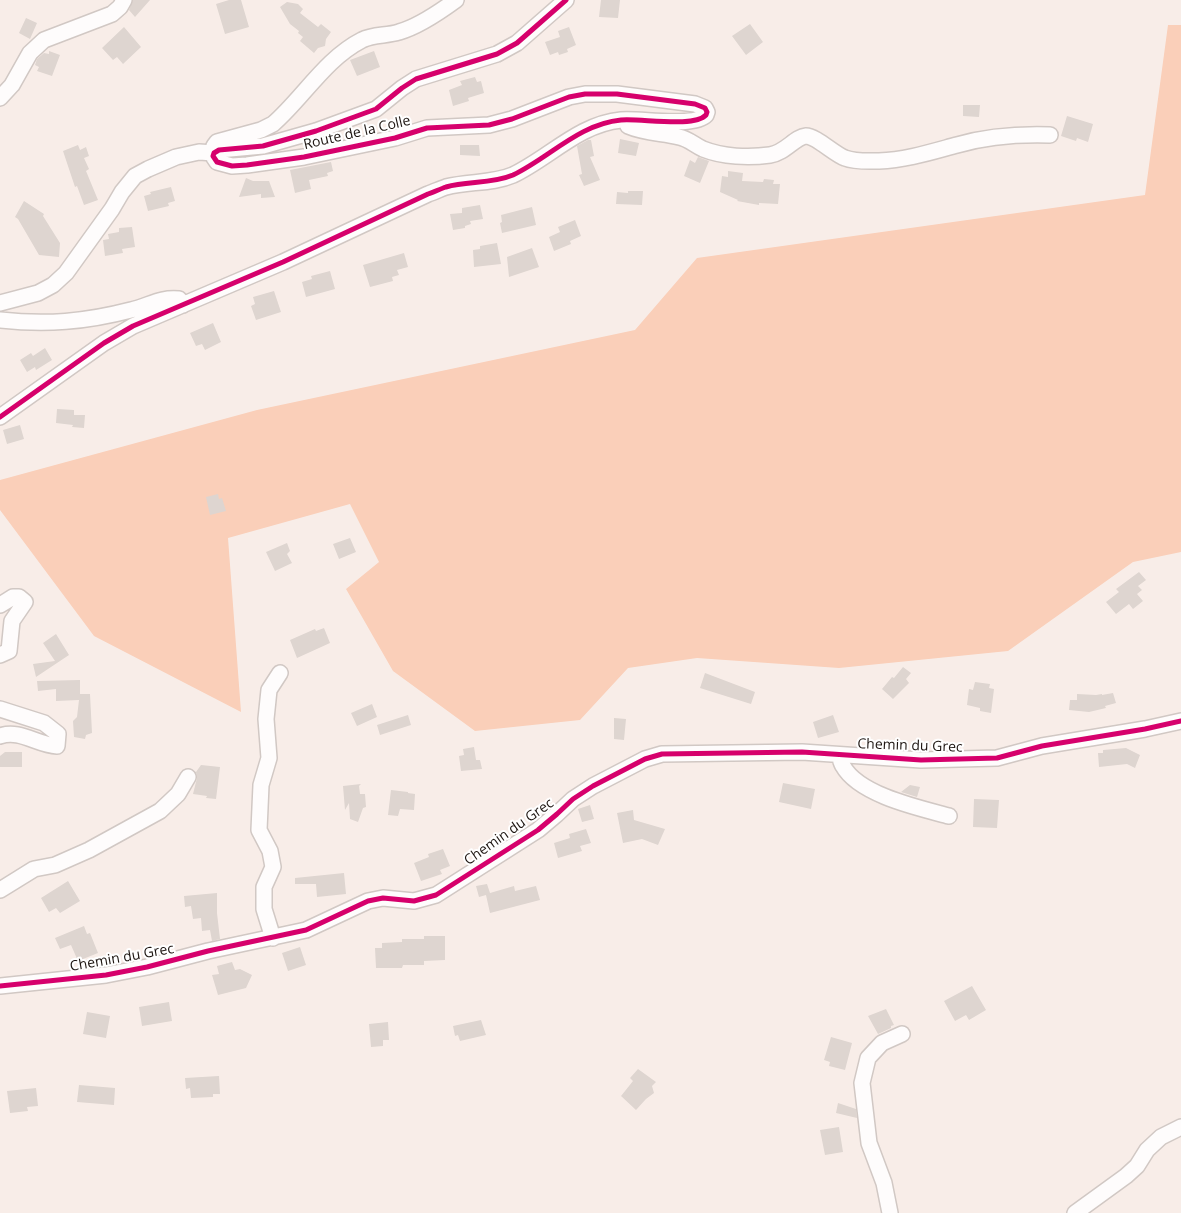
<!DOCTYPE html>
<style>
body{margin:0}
canvas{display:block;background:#f8ede8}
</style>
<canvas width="1181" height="1213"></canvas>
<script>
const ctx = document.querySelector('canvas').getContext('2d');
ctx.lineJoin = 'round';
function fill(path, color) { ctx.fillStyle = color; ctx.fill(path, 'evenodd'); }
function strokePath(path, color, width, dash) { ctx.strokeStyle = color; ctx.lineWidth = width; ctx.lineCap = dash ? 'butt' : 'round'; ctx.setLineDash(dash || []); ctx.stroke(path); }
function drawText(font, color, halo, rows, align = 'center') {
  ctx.font = font + ' "Open Sans",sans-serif'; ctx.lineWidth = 4; ctx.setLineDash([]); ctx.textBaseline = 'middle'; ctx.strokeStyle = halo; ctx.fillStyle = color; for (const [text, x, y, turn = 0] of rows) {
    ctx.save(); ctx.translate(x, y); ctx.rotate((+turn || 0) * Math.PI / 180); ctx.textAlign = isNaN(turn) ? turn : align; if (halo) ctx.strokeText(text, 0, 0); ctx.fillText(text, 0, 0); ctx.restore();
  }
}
fill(new Path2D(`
 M1168,25H1181V552L1133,562L1008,651L839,668L697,658L628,668L580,720L475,731L393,671L346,589L379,562L350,504L228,538L241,712L94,636L0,510V480L257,410L635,330L697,258L1145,195Z`), '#facfb9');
fill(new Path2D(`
 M133,0H150L135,17L129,10Z
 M229,0H241L249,27L225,34L216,4Z
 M601,0H620L618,18L599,17Z
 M287,2L298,4L303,9L300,13L318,27L321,24L331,32L326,39L325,46L318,48L314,53L300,41L303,37L298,33L299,31L290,24L280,7Z
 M26,18L37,23L30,39L19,33Z
 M750,24L763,42L746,55L732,36Z
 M124,27L141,47L123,64L117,57L113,60L102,48Z
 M569,27L576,45L567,49L568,52L559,55L558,52L550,55L545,42L560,37L558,31Z
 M49,51L60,55L52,76L37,71L39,67L35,65L37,59L44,53L49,54Z
 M374,51L380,67L357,76L350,60Z
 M475,77L477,82L481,81L484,93L468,98L469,101L453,106L449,90L462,85L460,81Z
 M963,105H980L979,117L963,116Z
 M1067,116L1093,124L1088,142L1077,138L1076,141L1061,136Z
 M620,139L639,143L636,156L618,153Z
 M588,140H591L594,156L590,157L600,180L584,186L579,175L582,174L577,146Z
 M78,145L80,150L86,147L89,156L84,158L89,169L86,171L98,200L84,205L77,186L75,187L63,151Z
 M460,145H479L480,156L460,155Z
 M698,157L709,161L700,183L684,176L690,160L695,163Z
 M331,162L333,171L327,173L328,176L309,180L311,189L295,193L290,170Z
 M728,171L743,173L742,181L763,182L764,179L774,180L773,184H780L778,204L759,203V205L737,201L738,200L720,192L722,176L728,177Z
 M246,178L253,181H269L275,197L261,198V194L239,197Z
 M171,187L175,201L168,203L169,206L148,211L144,196L151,194L150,192Z
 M628,191H643L642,205L616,204L617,192L628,193Z
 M24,201L44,214L43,216L60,243L59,257L39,255L18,219L15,217Z
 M480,205L483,219L470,221L471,224L465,226V228L453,230L450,214L462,213V208Z
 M532,207L536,225L502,233L500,223L502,222L501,215Z
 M575,220L581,236L570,241L571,244L554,251L549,237L560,232L558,227Z
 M132,227L135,247L122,249L123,253L105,256L103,240L109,239L108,234L119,232V228Z
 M497,243L501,264L474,267L473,250L480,249V246Z
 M532,248L539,267L509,277L507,257Z
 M404,253L408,267L397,270L399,275L392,277L393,281L370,287L363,265Z
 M330,271L335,289L306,297L302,282L312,279L311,276Z
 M274,291L281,312L256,320L251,306L255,304L253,297Z
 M213,323L221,342L205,350L202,344L196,346L190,333Z
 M45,348L52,360L36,370L35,367L27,372L20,360L31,353L33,356Z
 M57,409L74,410V415H85L84,428L72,427L73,425L56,423Z
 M20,425L24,439L7,444L3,430Z
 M218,494L219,499L222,498L226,511L210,515L206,497Z
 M350,538L356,552L339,559L333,544Z
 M287,543L290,551L287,554L292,563L275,571L266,552Z
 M1139,572L1146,580L1138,586L1142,590L1137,594L1143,601L1133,609L1129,604L1116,614L1106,602L1119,592L1116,589Z
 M324,628L330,643L297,658L290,640L315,629L316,631Z
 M56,634L69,655L36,677L33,664L55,661L43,643Z
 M903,667L911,673L906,679L909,683L893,699L882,689L892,677L894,678Z
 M705,673L755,692L751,704L700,688Z
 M80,680V694H90L92,733L86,735L85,739L74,737L73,721L77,717L79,700L56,701V689L38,691L37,681Z
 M975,682L990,684L989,688L994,689L991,713L980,711V708L967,705L969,689L973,690Z
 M1113,693L1116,703L1105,706L1106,708L1089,712L1069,710L1070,700H1077V694L1096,695L1102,694V695Z
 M372,704L377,717L357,726L351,713Z
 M408,715L411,725L380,735L377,725Z
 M833,715L839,732L818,738L813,722Z
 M614,718L626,719L624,740L614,739Z
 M474,747L476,760H480L482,769L461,771L459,756L464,755L463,749Z
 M1126,748L1140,755L1135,768L1127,764L1099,767L1098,753H1103V750Z
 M5,752H22V767H0V756Z
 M201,765L220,767L216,799L206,798L207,796L193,794L197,778L196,772Z
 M783,783L815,789L811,809L779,802Z
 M361,784L359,786L360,794H365L366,807L363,808L358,822L350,819L349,803L345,810L343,786Z
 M910,785L920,787L917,797L901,792Z
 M391,790L408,792V793L415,794L414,810L400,809L398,816L388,815Z
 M974,799L999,800L997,828L973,827Z
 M590,805L594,819L582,822L578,809Z
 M633,810L634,820L665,829L658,845L642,839L623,843L617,813Z
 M586,829L591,843L580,846L582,851L558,858L554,843L570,838L569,834Z
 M443,849L450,866L440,870L442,874L421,881L414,863L429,857L428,854Z
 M344,873L346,894L317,897L316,884H295V878Z
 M68,881L80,901L60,913L56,908L49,912L41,898Z
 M487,884L490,893L514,886L515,891L536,886L540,900L490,913L486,895L479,897L476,886Z
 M217,893V913L220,939L212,941L210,930L202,931L201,918L193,919L191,906L185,907L184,896Z
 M84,926L87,934L90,933L98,953L78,961L71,945L60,949L55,938Z
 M424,936H445V960L424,961V965H403L402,968H376L375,948H382V943L402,942V939H424Z
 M300,947L306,965L288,971L282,953Z
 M232,962L235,970L240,969L252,975L246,988L218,995L212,975L219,974L217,966Z
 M972,986L986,1010L969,1020L966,1015L955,1021L944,1001Z
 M169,1002L172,1021L142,1026L139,1007Z
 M886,1009L894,1025L891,1026V1028L878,1034L868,1016Z
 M87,1012L110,1016L106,1038L83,1034Z
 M481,1020L486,1035L460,1041L458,1035L455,1036L453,1026Z
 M388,1022L389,1040H383V1046L371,1047L369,1024Z
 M831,1037L852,1043L845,1070L829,1066L830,1062L824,1060Z
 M638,1069L656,1082L652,1086L654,1093L646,1099L636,1110L621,1096L633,1081L630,1078Z
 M219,1076L220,1094H213V1097L191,1098L190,1088L186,1089L185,1078Z
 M79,1085L115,1088L114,1105L77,1102Z
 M36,1088L38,1106L27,1107L28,1111L10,1113L7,1091Z
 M838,1103L856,1109L857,1118L836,1113Z
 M839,1127L843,1152L825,1155L820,1130Z`), '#ded5d0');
const minor = new Path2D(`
 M0,98L12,85L30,53L44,40L112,14L120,7L124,0
 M628,126C644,133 662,133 679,137C689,139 694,145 703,149C723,157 749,158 770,155C785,153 795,137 806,136C816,136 834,154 845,158C855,162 868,161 879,161C906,160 931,152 957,145C988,136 1018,134 1050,135
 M0,303L38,293L53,285L66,273L112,209L122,192L135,176L148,169L176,157L199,152L214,153V146L217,142L261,130L273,124C303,98 325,59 362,40C373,34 387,36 399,32C417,27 441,11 456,0
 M0,320C46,325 85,322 131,310C149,306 160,297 179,299L183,305
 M0,417L104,343L133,326L283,262L428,194C434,192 440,189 446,187C468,181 492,184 513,175C549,158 579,124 621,120C640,118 694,128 706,115L707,112L705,108L695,104L617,94H585L569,97L512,119L489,125L427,128L395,138L304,157L247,165L232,166L217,162L213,156L214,153L219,150L263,146L316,131L376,109L402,88L416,79L497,54L517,43L566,0
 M0,605L13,597H19L25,602L12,621L9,651L0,655
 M0,709L44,723L58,734L57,746C37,745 20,729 0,736
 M839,755C840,758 841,763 843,766C859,795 919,808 949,816
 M0,890L34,869L55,865L89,850L160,811L178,794L188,777
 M273,938L264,909V887L273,867L270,851L259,830L261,785L269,758L266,719L269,690L280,673
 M0,986L106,975L147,967L208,951L306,930L368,901L383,898L414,901L436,895L538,830L557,814L573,799L593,786L645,759L662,754L802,752L921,760L997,758L1042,746L1145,729L1181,721
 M890,1213L884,1183L869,1143L862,1083L868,1058L882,1043L902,1034
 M1075,1213L1126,1176L1137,1166L1147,1150L1161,1137L1181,1127`);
strokePath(minor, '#d1c8c4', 18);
strokePath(minor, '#fefcfc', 15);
strokePath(new Path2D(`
 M0,417L104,343L133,326L283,262L428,194C434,192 440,189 446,187C468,181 492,184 513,175C549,158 579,124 621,120C640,118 694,128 706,115L707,112L705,108L695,104L617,94H585L569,97L512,119L489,125L427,128L395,138L304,157L247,165L232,166L217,162L213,156L214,153L219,150L263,146L316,131L376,109L402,88L416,79L497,54L517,43L566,0
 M0,986L106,975L147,967L208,951L306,930L368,901L383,898L414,901L436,895L538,830L557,814L573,799L593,786L645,759L662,754L802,752L921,760L997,758L1042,746L1145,729L1181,721`), '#d6006c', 5);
drawText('14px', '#1c1410', '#fff', [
 ["Route de la Colle",357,133,-13],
 ["Chemin du Grec",910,746,2],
 ["Chemin du Grec",509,832,-35],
 ["Chemin du Grec",122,958,-10]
]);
</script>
